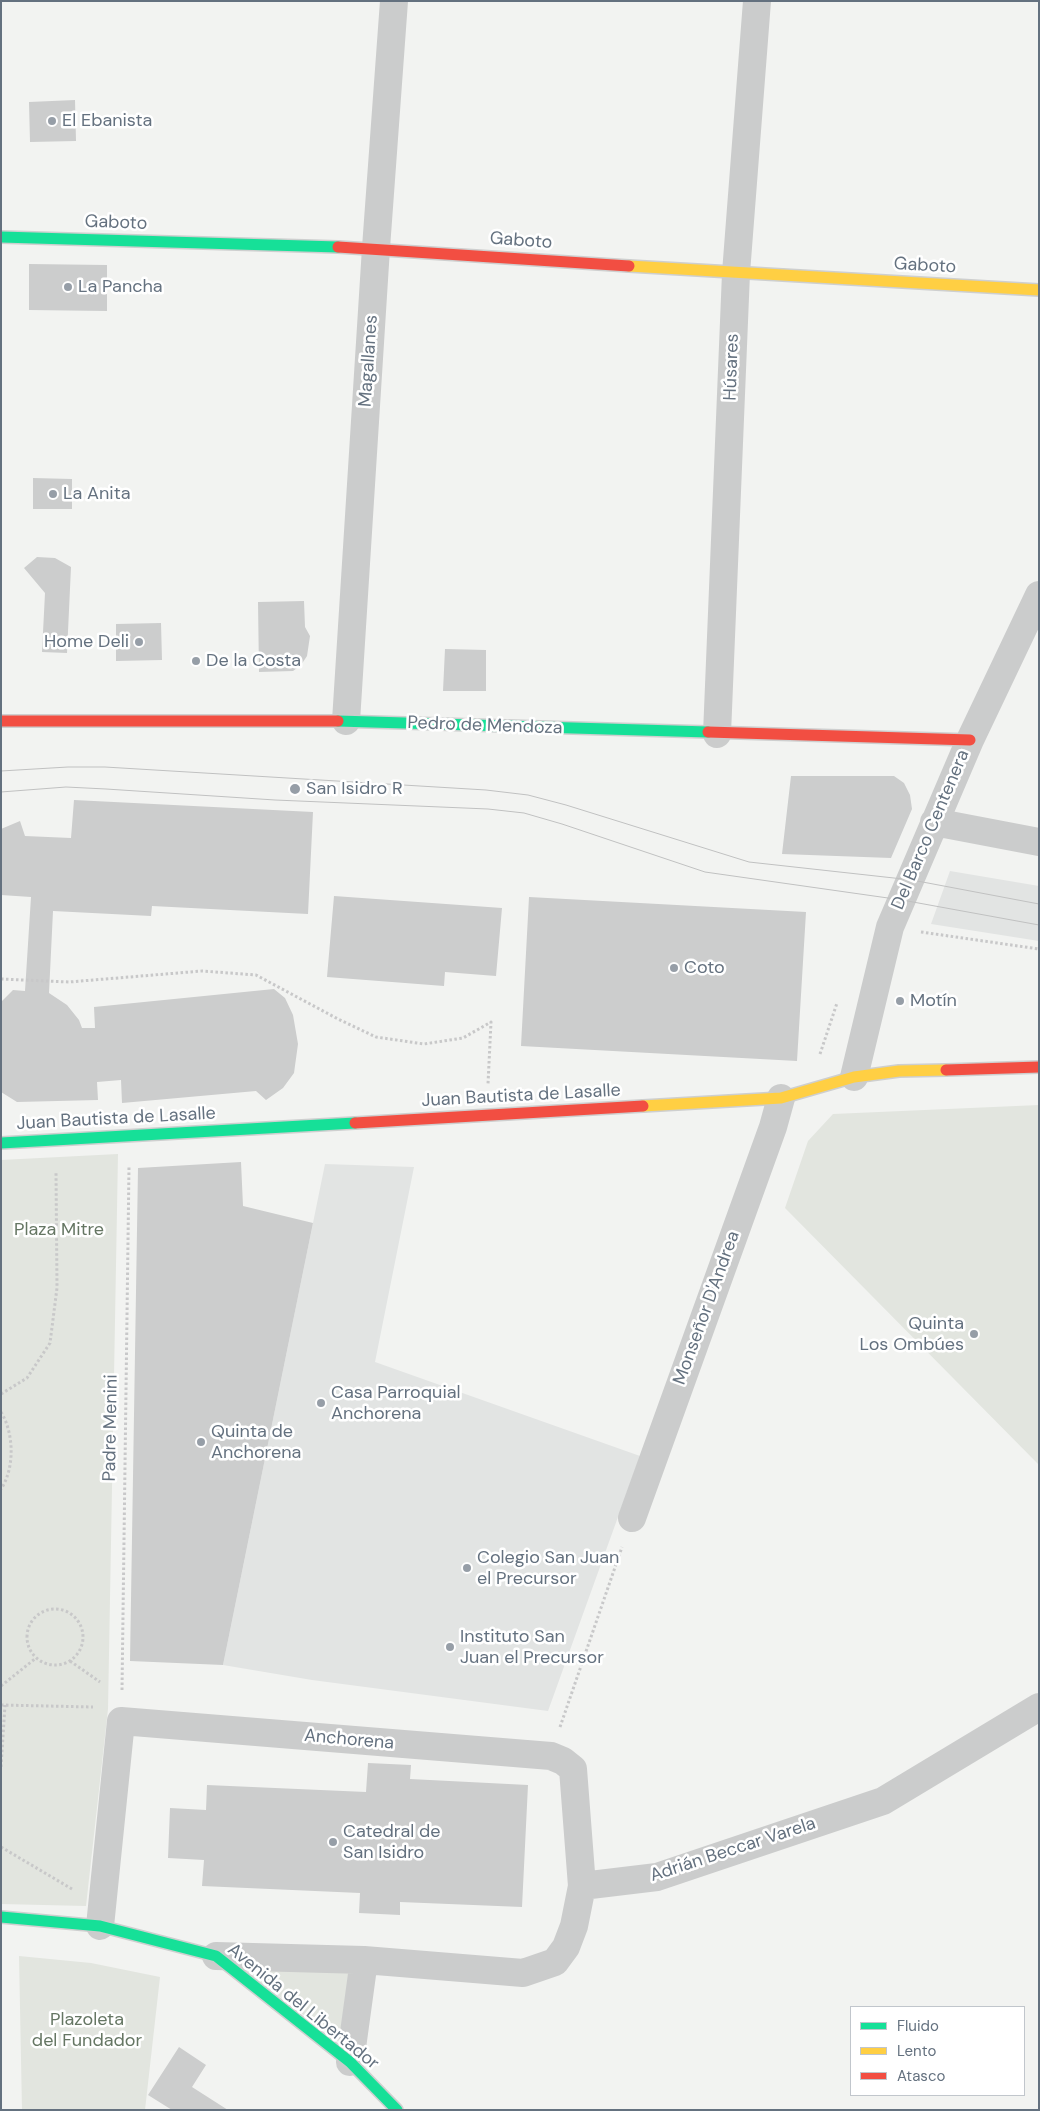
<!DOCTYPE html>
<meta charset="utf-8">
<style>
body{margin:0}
#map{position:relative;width:1040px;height:2111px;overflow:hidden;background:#f2f3f1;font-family:"DM Sans",sans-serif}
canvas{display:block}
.frame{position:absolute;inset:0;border:2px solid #64717f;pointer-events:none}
.legend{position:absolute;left:850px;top:2006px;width:175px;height:90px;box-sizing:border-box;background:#fff;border:1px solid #c1c6cc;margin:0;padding:6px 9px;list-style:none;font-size:15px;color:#64717f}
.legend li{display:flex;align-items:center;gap:10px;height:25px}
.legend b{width:25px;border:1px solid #c1c6cc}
</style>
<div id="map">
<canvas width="1040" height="2111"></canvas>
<div class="frame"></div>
<ul class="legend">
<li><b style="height:6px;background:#16e098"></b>Fluido</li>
<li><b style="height:6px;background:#ffcf43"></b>Lento</li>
<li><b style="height:6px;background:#f24e42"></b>Atasco</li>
</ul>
</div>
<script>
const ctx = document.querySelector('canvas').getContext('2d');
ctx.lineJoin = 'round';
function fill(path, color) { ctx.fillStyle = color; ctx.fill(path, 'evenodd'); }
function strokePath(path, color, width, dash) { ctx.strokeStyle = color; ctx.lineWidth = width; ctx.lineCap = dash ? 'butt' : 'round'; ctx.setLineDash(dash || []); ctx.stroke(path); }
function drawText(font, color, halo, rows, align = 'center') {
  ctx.font = font + ' "DM Sans",sans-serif'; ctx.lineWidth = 5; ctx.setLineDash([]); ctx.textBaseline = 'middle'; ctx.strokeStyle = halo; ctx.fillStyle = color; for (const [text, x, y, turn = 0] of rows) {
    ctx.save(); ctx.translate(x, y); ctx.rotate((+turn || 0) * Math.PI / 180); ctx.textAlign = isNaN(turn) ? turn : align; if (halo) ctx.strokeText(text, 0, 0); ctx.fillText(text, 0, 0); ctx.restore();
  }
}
fill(new Path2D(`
 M950,871L1039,886V941L931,924Z
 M325,1164L414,1167L375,1362L640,1456L548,1711L312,1680L223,1665Z`), '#e2e4e3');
fill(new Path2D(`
 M1039,1105V1465L785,1208L808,1141L833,1114Z
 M118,1154L108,1709L86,1906L1,1904V1160Z
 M19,1956L91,1963L160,1977L145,2110H22Z
 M239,1966L356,1969L343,2045Z`), '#e2e5df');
fill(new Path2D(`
 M75,100L76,141L30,142L29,102Z
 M29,264L107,265V311L29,310Z
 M33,478L72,479V509H33Z
 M37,557L55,558L71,567L67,653L42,652L45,593L24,568Z
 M304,601L305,627L310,636L307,656L301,665L293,671L259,672L258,602Z
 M161,623L162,660L116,661V624Z
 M445,649L486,650V691H443Z
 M791,776H894L904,783L910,795L912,809L891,858L782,854Z
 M74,800L313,812L308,914L152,906L151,916L53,911L49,993L67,1005L79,1020L82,1028H95L94,1007L274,989L285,998L293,1015L298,1044L294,1073L283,1088L266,1100L256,1091L122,1103L121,1080L97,1082L98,1100L17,1102L1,1092V1002L13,990L25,991L31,897L1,895V829L20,821L25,836L71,838Z
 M334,896L502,908L496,976L445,972L444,986L327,977Z
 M529,897L806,912L797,1061L521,1046Z
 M241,1162L243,1206L313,1223L223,1665L130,1661L138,1168Z
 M368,1763L411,1765L410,1779L528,1785L522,1907L400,1902V1915L359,1913L360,1893L202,1886L204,1860L168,1858L170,1808L206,1810L207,1785L366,1792Z
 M179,2047L206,2065L192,2087L228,2110H172L148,2095Z`), '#cccdcd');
const fast = new Path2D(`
 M1,237L338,247
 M338,721L708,732
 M1,1143L355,1123
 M1,1917L100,1926L216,1956L350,2062L397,2110`);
const slow = new Path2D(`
 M629,266L1039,290
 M643,1106L781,1098L854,1077L899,1071L946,1070`);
const jam = new Path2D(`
 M338,247L629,266
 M1,721H338
 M708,732L970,740
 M946,1070L1039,1067
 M355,1123L643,1106`);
strokePath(fast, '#cecfcf', 14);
strokePath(slow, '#cecfcf', 14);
strokePath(jam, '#cecfcf', 14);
strokePath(new Path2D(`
 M921,932L1039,949
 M1,979L69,982L202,971L256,975L338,1019L376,1037L424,1044L463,1038L491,1022L488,1084
 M820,1054L837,1003
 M1,1394L27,1378L50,1343L57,1288L56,1171
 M1,1412C14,1433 15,1468 1,1489
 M27 1637a28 28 0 1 1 56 0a28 28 0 1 1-56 0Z
 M70,1661L100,1682
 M1,1686L36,1658
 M122,1690L129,1166
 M1,1705L93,1707
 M560,1727L622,1547
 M1,1767L5,1705
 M1,1847L72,1889`), '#c8c8c9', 3, [2.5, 2.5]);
strokePath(new Path2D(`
 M346,721L376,248L394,1
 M717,734L736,273L757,1
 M934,822L1039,842
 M854,1077L890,927L970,740L1039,595
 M632,1518L773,1127L781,1098
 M100,1926L121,1721L551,1756L563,1761L573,1769L582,1886
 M216,1956L364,1960L523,1973L555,1962L566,1947L574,1926L582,1886L657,1877L883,1801L1039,1707
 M350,2062L364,1960`), '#cbcccc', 28);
strokePath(fast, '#16e098', 11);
strokePath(slow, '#ffcf43', 11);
strokePath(jam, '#f24e42', 11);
strokePath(new Path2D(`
 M1,771L68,767H105L486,790L528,795L566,805L749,862L912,880L1039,904
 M1,792L66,787L106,789L275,800L488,809L524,813L562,824L705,872L902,900L1039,925`), '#c0c1c1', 1);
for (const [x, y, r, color] of [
 [52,121,5,"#969ea7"],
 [68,287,5,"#969ea7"],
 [53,494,5,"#969ea7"],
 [139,642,5,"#969ea7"],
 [196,661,5,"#969ea7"],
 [295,789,6,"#969ea7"],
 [674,968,5,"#969ea7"],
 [900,1001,5,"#969ea7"],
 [974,1334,5,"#969ea7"],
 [321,1403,5,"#969ea7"],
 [201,1442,5,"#969ea7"],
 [467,1568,5,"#969ea7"],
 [450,1647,5,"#969ea7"],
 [333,1842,5,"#969ea7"]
]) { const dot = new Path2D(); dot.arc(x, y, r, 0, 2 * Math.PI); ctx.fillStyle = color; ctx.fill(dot); strokePath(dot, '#fff', 2); }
drawText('18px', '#64717f', '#fff', [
 ["El Ebanista",62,121],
 ["La Pancha",78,287],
 ["La Anita",63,494],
 ["Home Deli",129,642,"right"],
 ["De la Costa",206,661],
 ["San Isidro R",306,789],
 ["Coto",684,968],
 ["Motín",910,1001],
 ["Quinta",964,1324,"right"],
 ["Los Ombúes",964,1345,"right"],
 ["Casa Parroquial",331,1393],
 ["Anchorena",331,1414],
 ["Quinta de",211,1432],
 ["Anchorena",211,1453],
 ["Colegio San Juan",477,1558],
 ["el Precursor",477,1579],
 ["Instituto San",460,1637],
 ["Juan el Precursor",460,1658],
 ["Catedral de",343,1832],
 ["San Isidro",343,1853]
], 'left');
drawText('18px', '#64717f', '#fff', [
 ["Gaboto",116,223,2],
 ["Gaboto",521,241,4],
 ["Gaboto",925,266,3],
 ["Magallanes",369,361,-86],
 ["Húsares",732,367,-88],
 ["Pedro de Mendoza",485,726,2],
 ["Del Barco Centenera",931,830,-67],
 ["Juan Bautista de Lasalle",521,1096,-3],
 ["Juan Bautista de Lasalle",116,1119,-3],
 ["Monseñor D'Andrea",707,1308,-70],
 ["Padre Menini",111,1428,-89],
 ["Anchorena",349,1740,5],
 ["Adrián Beccar Varela",733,1850,-18],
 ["Avenida del Libertador",303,2007,39]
]);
drawText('18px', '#657663', '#fff', [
 ["Plaza Mitre",59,1230],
 ["Plazoleta",87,2020],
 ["del Fundador",87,2041]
]);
</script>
